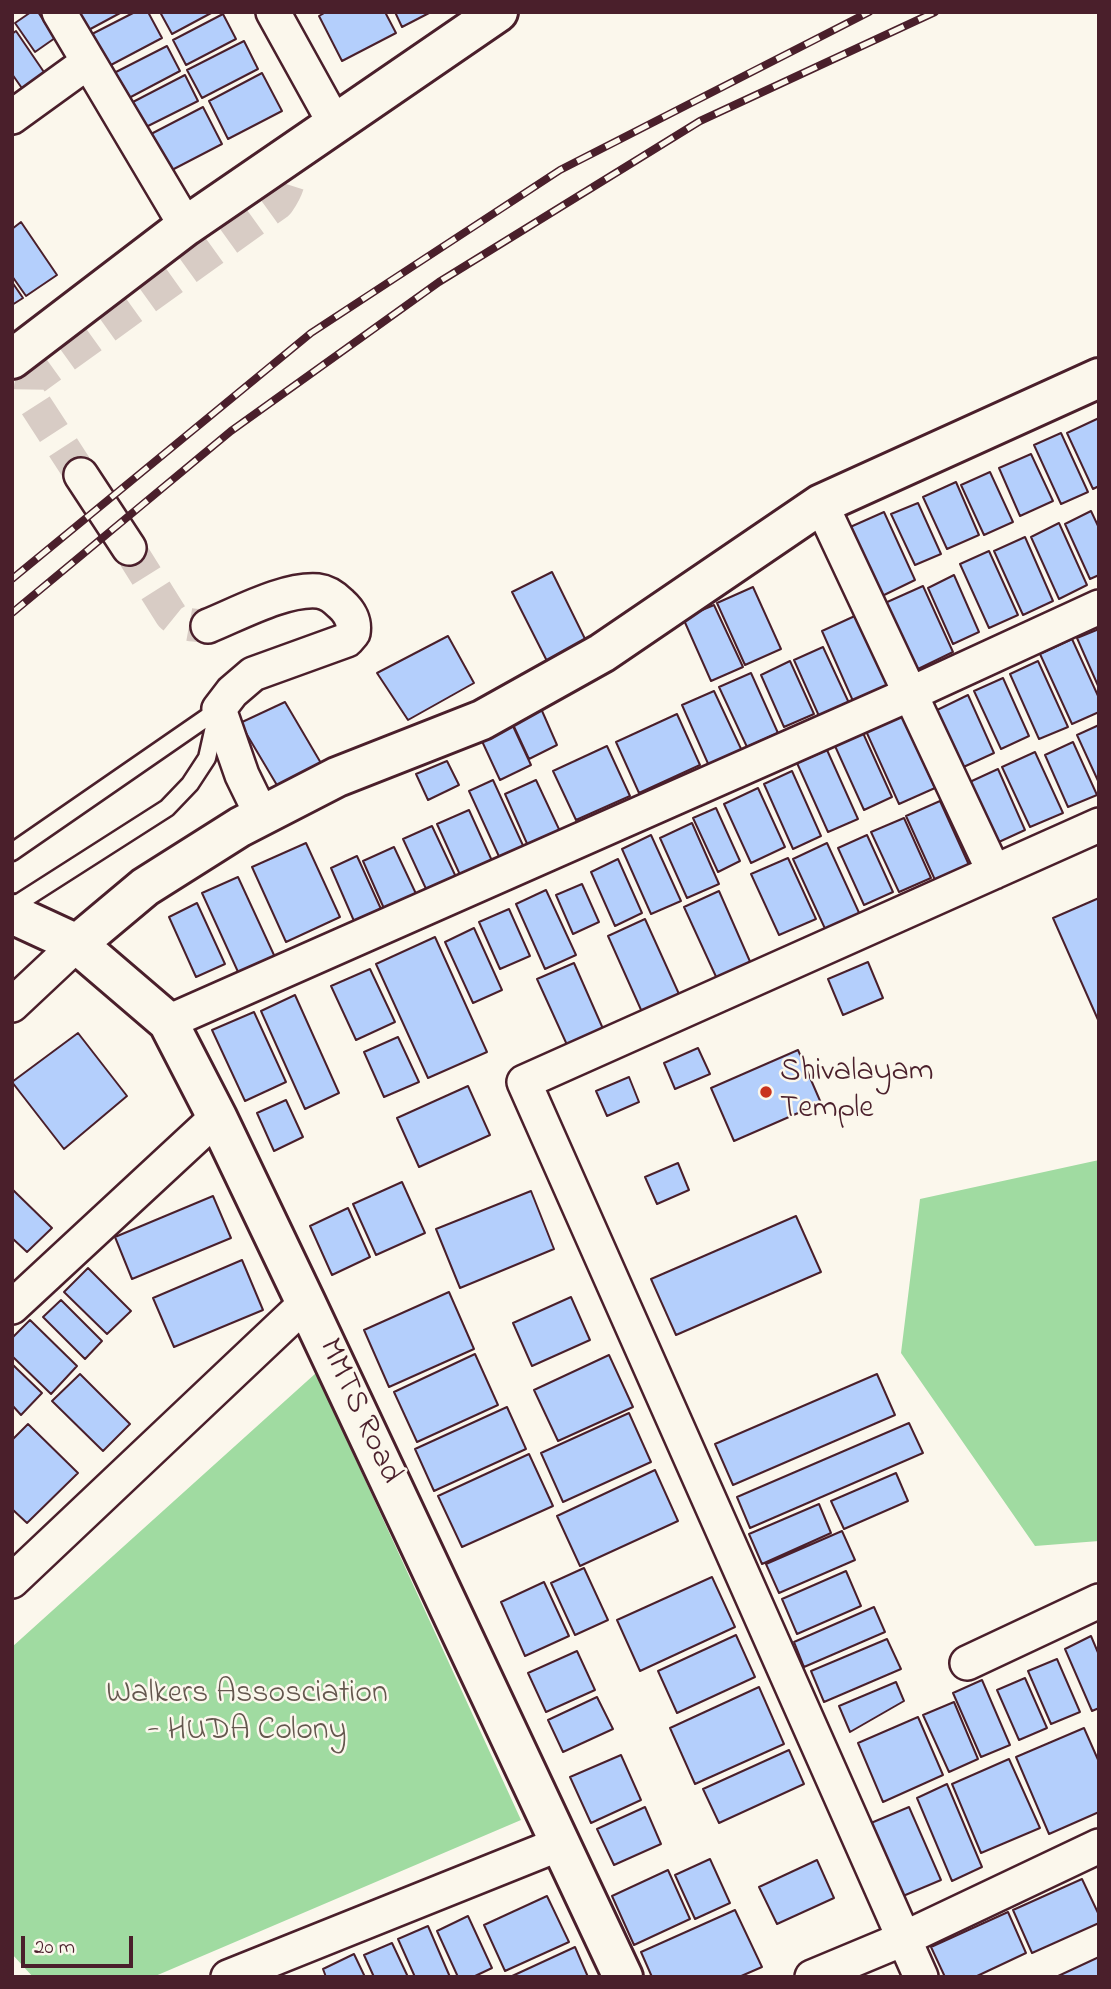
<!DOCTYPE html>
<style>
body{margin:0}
#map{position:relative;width:1111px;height:1989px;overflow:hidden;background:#fbf7ec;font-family:"Indie Flower",sans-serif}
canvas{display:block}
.frame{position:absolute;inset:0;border:14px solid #4a1f2b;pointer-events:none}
.scale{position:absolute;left:21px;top:1936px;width:112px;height:32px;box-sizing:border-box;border:4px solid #4a1f2b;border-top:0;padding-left:9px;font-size:21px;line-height:24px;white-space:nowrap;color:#4a1f2b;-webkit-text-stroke:5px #fbf7ec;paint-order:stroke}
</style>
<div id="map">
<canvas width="1111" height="1989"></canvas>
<div class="frame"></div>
<div class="scale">20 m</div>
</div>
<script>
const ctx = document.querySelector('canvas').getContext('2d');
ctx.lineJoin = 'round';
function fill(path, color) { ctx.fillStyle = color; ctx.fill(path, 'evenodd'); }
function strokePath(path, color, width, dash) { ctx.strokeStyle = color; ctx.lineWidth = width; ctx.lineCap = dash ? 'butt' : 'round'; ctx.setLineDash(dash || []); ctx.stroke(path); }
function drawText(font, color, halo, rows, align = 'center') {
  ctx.font = font + ' "Indie Flower",sans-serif'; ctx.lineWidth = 5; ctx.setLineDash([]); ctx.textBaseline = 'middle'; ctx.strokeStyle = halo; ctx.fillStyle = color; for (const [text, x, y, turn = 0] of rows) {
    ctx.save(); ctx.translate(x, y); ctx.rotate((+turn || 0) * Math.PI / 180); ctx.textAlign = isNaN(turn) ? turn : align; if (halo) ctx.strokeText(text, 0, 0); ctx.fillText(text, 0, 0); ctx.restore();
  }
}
fill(new Path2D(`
 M1099,1160V1541L1035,1546L901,1353L920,1199Z
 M316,1373L521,1820L153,1977H33L12,1954V1647Z`), '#a0dba1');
const building = new Path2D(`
 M31,12H38L55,38L35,52L15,23Z
 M72,12H122L83,33Z
 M135,12H148L162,38L109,66L92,34Z
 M160,12H213L172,34Z
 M326,12H385L396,33L342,61L319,16Z
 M395,12H431L402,27Z
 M223,14L236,39L186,65L173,40Z
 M16,31L48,78L26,94L12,74V34Z
 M244,41L258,69L202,98L187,70Z
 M167,46L180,71L127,99L114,73Z
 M262,73L282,111L228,139L209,101Z
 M185,75L198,101L142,129L129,104Z
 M203,107L222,144L170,171L151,134Z
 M21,222L57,275L26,296L12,276V229Z
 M12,282L23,298L12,305Z
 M1099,418V486L1093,489L1067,433Z
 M1061,433L1088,492L1061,504L1034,445Z
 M1031,454L1053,501L1020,516L999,468Z
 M990,472L1013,522L984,535L961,485Z
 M956,482L979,535L947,549L923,497Z
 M918,503L941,554L915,565L891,514Z
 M1091,511L1099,528V575L1090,579L1065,524Z
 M884,512L915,580L880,597L848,528Z
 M1059,523L1087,585L1059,599L1031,537Z
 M1025,537L1053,601L1023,615L994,551Z
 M989,551L1018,615L989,628L960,564Z
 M552,572L590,649L551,669L512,592Z
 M954,575L979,632L953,644L928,588Z
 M923,586L953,652L916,670L885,603Z
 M753,587L781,649L745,665L717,603Z
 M714,605L743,667L711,681L683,618Z
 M857,615L889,685L853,701L822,631Z
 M1099,629V688L1077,638Z
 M448,636L474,683L408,720L377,673Z
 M1072,639L1099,698V712L1072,724L1040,654Z
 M823,647L849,703L819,716L794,660Z
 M790,661L814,714L784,727L761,675Z
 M1038,661L1068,727L1039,739L1010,674Z
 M751,673L778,733L747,747L719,687Z
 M1003,678L1029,736L1001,749L974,691Z
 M714,691L743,753L710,768L682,705Z
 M968,695L994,753L957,770L931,713Z
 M285,702L328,775L284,797L240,723Z
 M539,704L557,745L529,759L510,718Z
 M677,714L700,765L639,793L616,742Z
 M902,715L935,788L899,804L866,731Z
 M512,724L531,765L500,780L481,739Z
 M1099,725V783L1077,735Z
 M863,733L892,797L864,810L835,746Z
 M1073,742L1097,795L1068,807L1045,755Z
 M607,746L630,796L576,820L553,771Z
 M827,750L858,819L828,832L797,763Z
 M1035,752L1063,813L1030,827L1002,767Z
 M447,761L459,785L428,800L416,774Z
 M998,769L1025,830L988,847L961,786Z
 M792,771L821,836L793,849L764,784Z
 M493,780L526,852L502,863L469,791Z
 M536,780L565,842L533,857L505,794Z
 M758,788L785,847L751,863L724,804Z
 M940,801L969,865L935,880L906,816Z
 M716,808L740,861L718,872L693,818Z
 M469,810L493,863L461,877L437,824Z
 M904,818L931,878L899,892L871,832Z
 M692,823L719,884L687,898L660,838Z
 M432,826L456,877L427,891L403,839Z
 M651,835L681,901L651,914L622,849Z
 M867,835L893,892L864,905L838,848Z
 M306,843L340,917L286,942L252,867Z
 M827,843L861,917L827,933L793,859Z
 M394,847L418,898L386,913L363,861Z
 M357,856L381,909L354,921L331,868Z
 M788,858L816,919L779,935L751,874Z
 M618,859L642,913L615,926L591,872Z
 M238,877L280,968L244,985L202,893Z
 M582,884L599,922L573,934L556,895Z
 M546,890L576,955L545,969L516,904Z
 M719,891L752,966L718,981L684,907Z
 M1099,898V1022L1053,918Z
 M197,903L225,964L196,977L169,917Z
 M509,909L530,956L500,969L479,922Z
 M645,919L679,994L642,1012L608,936Z
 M474,928L502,990L473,1003L445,942Z
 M435,937L487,1052L428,1078L376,964Z
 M868,962L883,998L843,1015L828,979Z
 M574,963L604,1031L568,1047L537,979Z
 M370,969L395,1022L356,1040L331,986Z
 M295,995L339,1093L305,1109L261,1011Z
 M254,1012L286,1082L245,1101L212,1030Z
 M78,1033L127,1096L64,1149L12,1082Z
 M398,1037L419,1082L384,1097L364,1052Z
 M698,1048L710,1074L675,1089L664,1063Z
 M798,1050L821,1103L734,1141L711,1088Z
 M629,1077L639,1102L607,1116L596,1091Z
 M468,1086L490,1135L419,1167L397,1118Z
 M286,1100L303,1137L274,1151L257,1113Z
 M678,1163L689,1190L657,1204L645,1177Z
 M402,1182L425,1233L376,1255L353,1204Z
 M12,1189L52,1228L27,1252L12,1238Z
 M531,1191L554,1249L460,1288L436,1229Z
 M213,1196L231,1238L132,1279L115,1237Z
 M348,1208L370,1257L332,1275L310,1226Z
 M796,1216L821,1272L676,1335L651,1279Z
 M242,1260L263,1310L174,1347L153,1298Z
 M88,1268L131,1311L107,1334L64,1292Z
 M449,1292L474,1349L389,1387L364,1330Z
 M571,1297L590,1340L532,1366L513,1323Z
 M61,1300L102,1341L85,1359L43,1317Z
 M30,1320L77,1366L51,1394L12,1356V1338Z
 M475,1354L498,1405L417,1442L394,1392Z
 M609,1355L633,1407L558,1441L534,1390Z
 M12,1364L42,1393L21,1415L12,1405Z
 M80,1374L130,1424L103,1451L52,1401Z
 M877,1374L895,1415L733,1485L715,1444Z
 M507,1407L526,1449L434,1491L415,1449Z
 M629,1413L651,1462L563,1502L541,1453Z
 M909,1423L923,1453L750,1528L737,1497Z
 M28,1424L78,1473L27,1523L12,1509V1440Z
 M529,1454L553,1506L462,1547L438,1496Z
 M655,1470L678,1521L580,1566L557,1516Z
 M896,1473L908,1501L844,1529L831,1501Z
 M819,1504L831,1533L762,1564L749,1534Z
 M842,1531L855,1560L779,1593L766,1564Z
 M584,1568L608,1620L575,1635L551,1583Z
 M846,1571L861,1606L797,1634L782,1599Z
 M712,1577L735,1627L640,1671L617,1620Z
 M544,1582L569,1636L525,1656L501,1602Z
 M874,1607L885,1632L804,1667L794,1642Z
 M736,1635L755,1677L677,1713L658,1671Z
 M1091,1636L1099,1655V1708L1092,1711L1065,1649Z
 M887,1639L901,1669L824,1702L811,1671Z
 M577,1651L595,1690L546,1712L528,1673Z
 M1057,1659L1080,1712L1051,1724L1028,1671Z
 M1025,1678L1047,1728L1019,1740L997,1690Z
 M982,1680L1010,1745L981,1757L953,1693Z
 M896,1682L904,1701L850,1732L839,1706Z
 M759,1687L784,1744L695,1784L670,1728Z
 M597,1697L613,1729L563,1752L548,1720Z
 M954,1702L978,1759L949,1772L923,1715Z
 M918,1717L943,1775L883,1802L858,1743Z
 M1084,1728L1099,1762V1812L1049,1834L1016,1757Z
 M789,1750L804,1784L719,1823L703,1789Z
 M621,1755L641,1800L591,1823L570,1777Z
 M1009,1759L1040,1828L981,1853L952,1784Z
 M947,1784L982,1867L952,1881L917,1798Z
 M645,1807L661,1844L614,1865L597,1829Z
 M909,1807L941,1880L903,1896L871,1823Z
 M710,1859L730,1903L695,1919L675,1875Z
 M817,1860L834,1898L777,1924L759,1887Z
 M668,1870L690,1919L634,1945L612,1896Z
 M1082,1879L1099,1915V1923L1032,1953L1013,1910Z
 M547,1896L569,1942L505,1971L484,1925Z
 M735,1910L762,1967L739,1977H652L641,1952Z
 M1008,1912L1026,1953L975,1977H945L931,1947Z
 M468,1916L492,1968L473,1977H458L437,1931Z
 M428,1926L450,1977H415L398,1939Z
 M392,1943L408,1977H374L364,1955Z
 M575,1947L588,1977H510Z
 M354,1954L365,1977H326L323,1969Z
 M1099,1957V1977H1056Z`);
fill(building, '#b4cffc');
strokePath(building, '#4a1f2b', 2);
strokePath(new Path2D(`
 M81,475L33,401C29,391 29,386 35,378L278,203C289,187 292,176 288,157
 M129,548L171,615C182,626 193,625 208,626`), '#d8ccc5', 33, [33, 17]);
const lane = new Path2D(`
 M12,852L219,709
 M12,907L167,808L190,784L207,758L216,718`);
const street = new Path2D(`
 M59,12L186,226
 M273,12L335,124
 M12,117L88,62
 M81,475L129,548
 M821,504L994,872
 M208,626C238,614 285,588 318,591C327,592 335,598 341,604C350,612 355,622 353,633L347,640L253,674L232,692L219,709L242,775L262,816
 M12,1005L77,944
 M168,1022L910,694L1099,607
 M12,1307L217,1117
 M12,1581L306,1303
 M967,1663L1099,1601
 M228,1977L562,1843
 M812,1977L903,1939L1099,1846
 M921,1977L524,1082L1099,825`);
const secondary = new Path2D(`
 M12,359L186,226L498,12
 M12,914L77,944L168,1022L217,1117L306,1303L623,1977
 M77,944L145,887L240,827L337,777L482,720L602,653L821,504L1099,378`);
strokePath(lane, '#4a1f2b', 21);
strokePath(street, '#4a1f2b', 38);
strokePath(secondary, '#4a1f2b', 44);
strokePath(lane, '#fbf7ec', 16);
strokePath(street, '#fbf7ec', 33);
strokePath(secondary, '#fbf7ec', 38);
const rail = new Path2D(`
 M12,579L311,333L560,170L869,12
 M12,613L231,431L439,282L700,121L935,12`);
strokePath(rail, '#4a1f2b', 8);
strokePath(rail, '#fbf7ec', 5, [16]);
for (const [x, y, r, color] of [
 [766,1092,7,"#c8321e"]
]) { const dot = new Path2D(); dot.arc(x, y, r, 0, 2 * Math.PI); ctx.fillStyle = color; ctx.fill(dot); strokePath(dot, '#fbf7ec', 2.5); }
drawText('32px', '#4a1f2b', '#fbf7ec', [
 ["Shivalayam",780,1074],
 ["Temple",780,1111]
], 'left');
drawText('32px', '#4a1f2b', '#fbf7ec', [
 ["MMTS Road",358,1412,65]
]);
drawText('32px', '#64574e', '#fbf7ec', [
 ["Walkers Assosciation",247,1696],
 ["- HUDA Colony",247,1733]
]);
</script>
